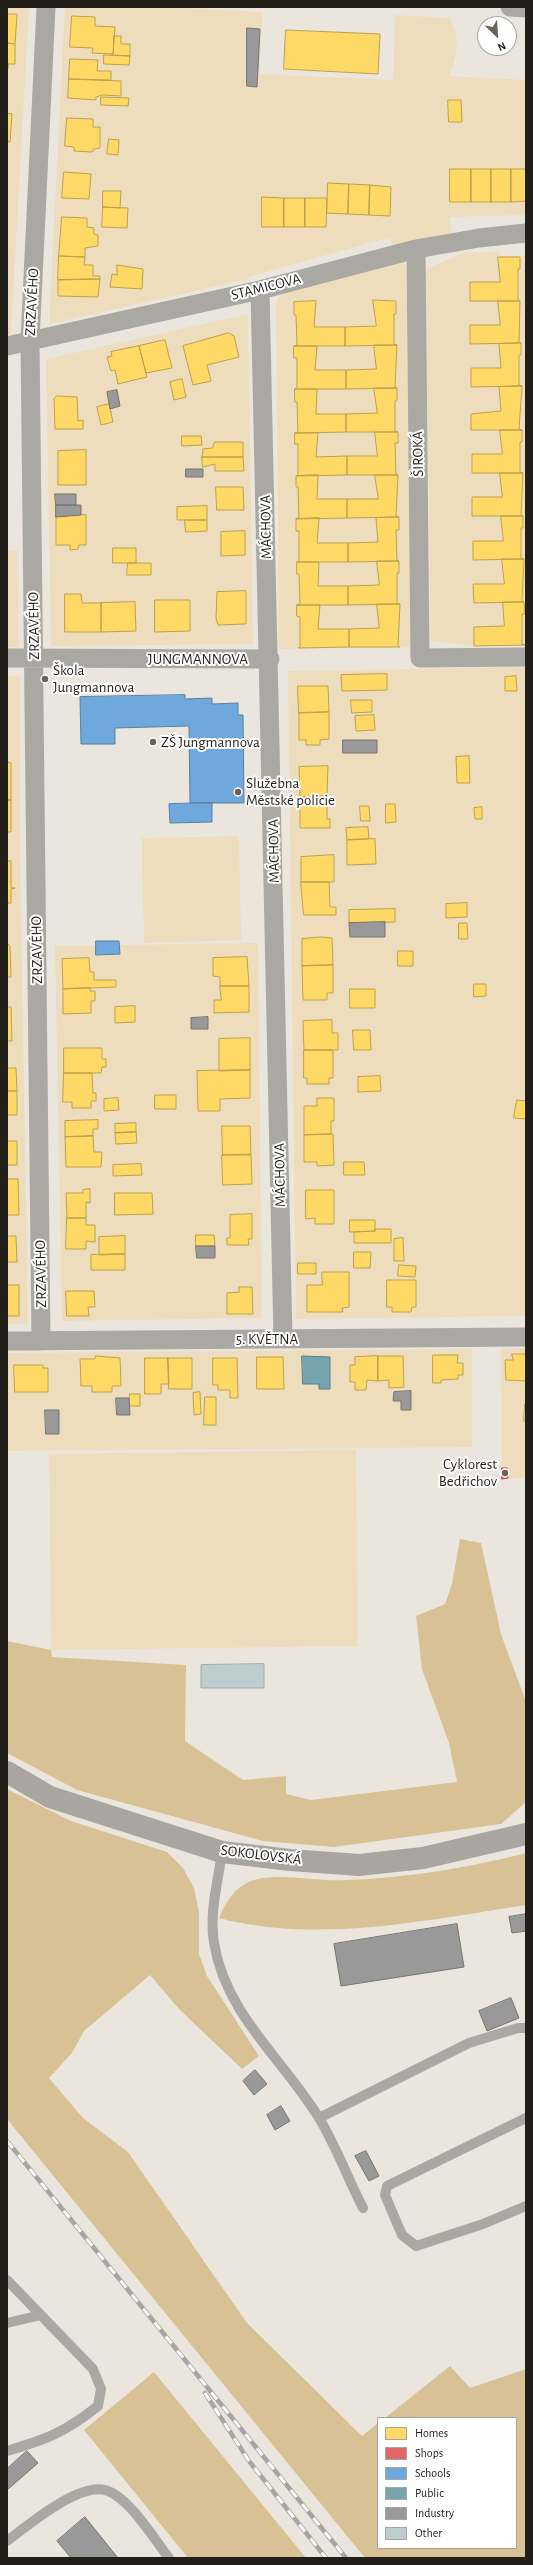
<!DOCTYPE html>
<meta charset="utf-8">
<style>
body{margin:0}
#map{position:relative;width:533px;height:2565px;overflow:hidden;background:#eae6dd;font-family:"Alegreya Sans",sans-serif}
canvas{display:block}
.frame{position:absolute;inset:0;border:8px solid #221e18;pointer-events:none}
.legend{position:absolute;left:377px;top:2417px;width:140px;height:132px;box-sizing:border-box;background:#fff;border:1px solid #a7a5a3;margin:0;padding:5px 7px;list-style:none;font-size:12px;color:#221e18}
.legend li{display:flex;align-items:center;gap:8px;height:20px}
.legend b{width:20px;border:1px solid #a7a5a3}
.north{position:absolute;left:477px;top:16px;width:40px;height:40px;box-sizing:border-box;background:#fff;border:1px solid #a7a5a3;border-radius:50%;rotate:155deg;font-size:11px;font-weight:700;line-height:16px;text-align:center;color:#221e18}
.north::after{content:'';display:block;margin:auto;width:14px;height:18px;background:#68645d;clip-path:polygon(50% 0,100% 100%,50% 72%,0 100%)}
</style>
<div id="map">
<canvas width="533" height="2565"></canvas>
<div class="frame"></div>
<ul class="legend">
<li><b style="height:11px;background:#ffd966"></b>Homes</li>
<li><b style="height:11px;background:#e06666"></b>Shops</li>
<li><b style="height:11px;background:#6fa8dc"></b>Schools</li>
<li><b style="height:11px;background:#76a5af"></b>Public</li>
<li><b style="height:11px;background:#999"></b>Industry</li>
<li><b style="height:11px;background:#bccecf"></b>Other</li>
</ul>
<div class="north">N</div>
</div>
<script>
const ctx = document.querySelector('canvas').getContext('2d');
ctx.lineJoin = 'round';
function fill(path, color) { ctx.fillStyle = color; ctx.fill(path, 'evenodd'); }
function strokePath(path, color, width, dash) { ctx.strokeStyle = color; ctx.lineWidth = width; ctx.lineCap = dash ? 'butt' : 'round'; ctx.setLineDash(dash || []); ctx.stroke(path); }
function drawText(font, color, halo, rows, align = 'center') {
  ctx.font = font + ' "Alegreya Sans",sans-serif'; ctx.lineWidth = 4; ctx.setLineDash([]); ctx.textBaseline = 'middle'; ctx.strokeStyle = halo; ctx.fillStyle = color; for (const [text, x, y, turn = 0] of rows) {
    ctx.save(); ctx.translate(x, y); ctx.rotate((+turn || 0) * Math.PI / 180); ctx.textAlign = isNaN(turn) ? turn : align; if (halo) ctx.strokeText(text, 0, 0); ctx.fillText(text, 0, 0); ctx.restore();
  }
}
fill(new Path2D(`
 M7,7H29L11,333L7,334Z
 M65,7H160L263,12L259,74L393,80L395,15L449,18C461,34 457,59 449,76L526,80V215L450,217L451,233L392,247L391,237L248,277V279L49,324Z
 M499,252L500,256H526V645L474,646L431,641L425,270L462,253Z
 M395,262L403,263L406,267L408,278L414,647L279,649L276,302L283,293Z
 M248,314L253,644L51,646L46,359Z
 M7,550H17L19,647H7Z
 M526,667V1316L296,1319L288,671Z
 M7,676L20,677V844L28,1324H7Z
 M239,836L241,940L144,943L142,838Z
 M258,943L262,1318L62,1321L55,946Z
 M526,1348V1478L502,1479L501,1349Z
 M472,1349V1447L7,1451V1353Z
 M356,1450L358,1646L51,1650L49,1454Z`), '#eeddbc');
fill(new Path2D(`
 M460,1539L481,1543L501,1634L526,1702V1802L501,1824L334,1847L263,1841L77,1790L7,1753V1641L51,1650L52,1657L186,1665L185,1741L243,1780L286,1776V1794L311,1800L457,1782L449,1743L422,1669L416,1616L445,1604L452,1584Z
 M7,1789L71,1821L167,1852L183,1868L194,1888L199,1912V1954L207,1976L259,2056L242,2069L179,2009L150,1975L84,2031L72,2053L49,2078L83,2118L128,2152L247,2323L362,2436L378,2423V2548H516V2418H385L450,2366L470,2388L526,2369V2558H365L7,2119Z
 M526,1853V1905C428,1920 316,1944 219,1918C227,1899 237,1884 258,1879C284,1873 318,1882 346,1880C407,1878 467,1868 526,1853Z
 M154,2372L306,2558H188L84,2430Z`), '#d8c295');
const homes = new Path2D(`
 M7,14H17L15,44L7,43Z
 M72,16L95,17V26L115,27L113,54L92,53L93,48L70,47Z
 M286,30L380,34L378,74L284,69Z
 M114,36H121V44H130V56L111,55L113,54Z
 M7,43L15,44V64H8V68Z
 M104,55L130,56L129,65L104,64Z
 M70,59L98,60L97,71H111V80L69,79Z
 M69,79L121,81V96L102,95L96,97V100L68,98Z
 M101,97L129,98L128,106L101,105Z
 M448,100H461L462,122H449Z
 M7,113L12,114L10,142H7Z
 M67,118L93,119V127H100V148L94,149L92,152L74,151V147L65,146Z
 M109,139L119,140L118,155L107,154Z
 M450,169H471V202H450Z
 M471,169H491V202H471Z
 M491,169H511V202H491Z
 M511,169H526V201L511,202Z
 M64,172L91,174L89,199L62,198Z
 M328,183L349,184L348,214L327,213Z
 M349,184L370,185L369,215L348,214Z
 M370,185L391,187L390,216L369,215Z
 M103,191H121L120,208L103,207Z
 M262,197L284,198V227H262Z
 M284,198H305V227H284Z
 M305,198H327L326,227H305Z
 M103,207L128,208L127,228L102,227Z
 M62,217L87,218V227L94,228V234L98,235V246L85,248V257L59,256Z
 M59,256L85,257L84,265H93V276H100V279L58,280Z
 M498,257H520V269H518V300L520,301H470V282H500Z
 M117,265L143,269L142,289L110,287L112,274L117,275Z
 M88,279H100L98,297L58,296V280Z
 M373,300L396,301V314H394V344L397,345L345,346V327L376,326Z
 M316,301L314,327H345V346H294L297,345L296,315H294V302Z
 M498,301H520L519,342L521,343L470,344V325H500Z
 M229,333L234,336L239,357L207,365L211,381L193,385L183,346Z
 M165,340L172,368L146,373L139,346Z
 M521,343V355H519V385L522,386L471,387V368H501L499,344Z
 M374,345H397L395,387L397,388L346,389V370L376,369Z
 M139,346L147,377L118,384L115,370L111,371L107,357L112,356L111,352Z
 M294,346H317L315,370H346V389H295L297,388V358H294Z
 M182,379L186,397L174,400L170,382Z
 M522,386L519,429L522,430H471V414L501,411L499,387Z
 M374,388H397V400L395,401V431L398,432H346V414L377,413Z
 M295,389H317L316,414H346V432L295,433L298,432L297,402H295Z
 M57,396L77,397L78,421L83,420V429H55L54,399Z
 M109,404L113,422L101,425L97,407Z
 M500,430H522V442H520V472L523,473H472V454H502Z
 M375,432H398V443H395L396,474L398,475H347V456H377Z
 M295,433H318L316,457L347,456V475L296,476L298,475V444H295Z
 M182,436H201L202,445L182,446Z
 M215,442H243V457H202L203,449L212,448Z
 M86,450V485H58V451Z
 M202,457H243L244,471H215V464L203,467Z
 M500,473H523L521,515L523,516H472V497H502Z
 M318,475L317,499H347V518L296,519L299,517L298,487H296V476Z
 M375,475H398L396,517H399L347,518V499H378Z
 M216,487H243L244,510H217Z
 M207,506V520H177V507Z
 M86,515V545H79L78,549L70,550V545H56V516Z
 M501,516H523V528H521V558L524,559L473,560V541H503Z
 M399,517V530H396L397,560L399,561L348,562V543L378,542L376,518Z
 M319,518L317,543H348V562H297L299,561V531H296V519Z
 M185,520H207V531L186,532Z
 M245,531V555L221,556V532Z
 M113,548H136V563H113Z
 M502,559H524L522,601L524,602L474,603L473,584H504Z
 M377,561H399V573H397V603L400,604L348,605V586L379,585Z
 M297,562H319L318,586H348V605H297L300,604L299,574H297Z
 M128,563H151V575H127Z
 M246,591V624L218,625L216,618L217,592Z
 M65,594H81L82,603H101V632H65Z
 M155,600H190V631L155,632Z
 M135,602L136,631L101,632V603Z
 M503,602H524L525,614H522V644L525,645L474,646V627L504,626Z
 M377,604H400L398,646L400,647H349V629L379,628Z
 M297,605H320L318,629H349V647L298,648L300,647V617L297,616Z
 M387,674V690L342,691L341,675Z
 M516,676L517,691H505V677Z
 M298,686H328L329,712L299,713Z
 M351,700H372V712L352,713Z
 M329,712V739L320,740V745H306V740H299V713Z
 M374,715L375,730L356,731L355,716Z
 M469,756L470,783H457L456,757Z
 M7,762L11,763V800H7Z
 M328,766L327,796L300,797L299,767Z
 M327,796V819H330V828H300V797Z
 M7,800H11V832H7Z
 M386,804H395L396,822L386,823Z
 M360,806H369L370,821H361Z
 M482,807V819H475L474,808Z
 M368,827L369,839L347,840L346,828Z
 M375,839L376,864L347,865V840Z
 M334,855V882H301V857Z
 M7,861H11V888H15L11,889V903H7Z
 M301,882H329L330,907H336V915H304Z
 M467,903V917L446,918V904Z
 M395,909V922L349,923V910Z
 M459,923H467L468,939H459Z
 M322,937L332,938L333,965L302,966V939Z
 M7,943L10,946L11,977H7Z
 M398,951H413V966H398Z
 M247,957L249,986H220V977L213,976V958Z
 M89,958L90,972H94V980H116V987L63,989L62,959Z
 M333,965V993H327V1000H303L302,966Z
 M474,984H486V996L474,997Z
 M220,986H249V1012L214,1013V1000H221Z
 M90,988V991H95V1001H91V1013L63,1014V989Z
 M350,989H375V1008H350Z
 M135,1006V1022L115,1023V1007Z
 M7,1007H11L12,1041H7Z
 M332,1020V1033H338V1050H304L303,1021Z
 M353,1030H370L371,1050H354Z
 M250,1038V1070L219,1071V1039Z
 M64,1048H102V1059H106V1067H102L101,1073H64Z
 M304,1050H333V1078H329V1084H307V1078H304Z
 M7,1068H16L17,1091H7Z
 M250,1070V1098L220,1099V1111H198L197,1071Z
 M64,1073H92L93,1093H96V1101H91V1108H72V1102H63Z
 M380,1076L381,1091L358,1092V1077Z
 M7,1091H17V1115H7Z
 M155,1095H176V1109H155Z
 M118,1098L119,1110L104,1111V1099Z
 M317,1098H334V1121H331V1134L304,1135V1106H317Z
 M517,1100L526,1101V1119L514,1118Z
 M98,1120V1129H93V1136L65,1137V1121Z
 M136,1123V1132L115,1133V1124Z
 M222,1126H250L251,1154L223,1155Z
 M136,1132L137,1143L116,1144L115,1133Z
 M331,1134H333L334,1165L317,1166V1162H304V1135Z
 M93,1136L94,1152H102L101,1167H66L65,1137Z
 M7,1141H17V1165H7Z
 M222,1155H251L252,1184L223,1185Z
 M344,1162H364L365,1175H344Z
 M141,1164L142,1175L113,1176V1165Z
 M7,1179H18L19,1215H7Z
 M90,1189V1203L86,1202V1218H67L66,1193H83V1190Z
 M306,1190H334V1224H315V1218L306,1219Z
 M115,1193H152L153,1214L115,1215Z
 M252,1214V1239H248L249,1245H227V1238H230V1215Z
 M67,1218H86V1225H95V1242L86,1241V1249H66Z
 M350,1220H375V1231L350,1232Z
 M375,1229H391V1243H354V1232L375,1231Z
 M196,1235H214L215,1246H196Z
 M7,1236H16L17,1262H7Z
 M125,1236V1254L99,1255V1237Z
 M403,1238L404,1261H394V1239Z
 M354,1252H371L370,1268H354Z
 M125,1254V1270H91V1255Z
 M298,1263H316V1274H298Z
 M399,1265L416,1266L415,1277L398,1276Z
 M322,1272H349V1307L342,1308L343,1312H307V1285H322Z
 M387,1280H416V1307H412L411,1312H392V1307H387Z
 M7,1285H19V1316H7Z
 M239,1287H252L253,1314H227V1293L239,1292Z
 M66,1291H94L95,1307H88L89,1316H67Z
 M512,1354H526V1381L506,1380L505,1360H513Z
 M433,1355H458L457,1363H463V1375H458V1379L441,1380V1383H433Z
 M96,1356L120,1358L121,1386H112V1392H92V1386H81L80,1359H94Z
 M378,1356V1381L367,1380L366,1390H355V1382H350V1365H355V1357Z
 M378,1356H403L404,1387L389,1388V1380L378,1381Z
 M257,1357H283L284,1389H257Z
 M145,1358H168L169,1384H161V1394H145Z
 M168,1358H192V1389H169Z
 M213,1358H237L238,1398H230V1390H218V1385H213Z
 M14,1365H43V1368H48V1392H15Z
 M200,1392L201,1414L194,1415L193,1393Z
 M130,1394H140V1406H129Z
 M205,1397H216V1425H204Z
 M525,1404H526V1421H524Z`);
fill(homes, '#ffd966');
strokePath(homes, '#bda14f', 1);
const shops = new Path2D(`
 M502,1468H507L508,1478L502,1479Z`);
fill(shops, '#e06666');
strokePath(shops, '#a7504f', 1);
const schools = new Path2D(`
 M185,695V699L212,698V704L238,703V715H243L244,803H190L189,726L115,728V744H81L80,697Z
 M212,803V822L170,823L169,804Z
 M96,941H119L120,954L96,955Z`);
fill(schools, '#6fa8dc');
strokePath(schools, '#587fa1', 1);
const public = new Path2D(`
 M302,1356L330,1357V1389H319V1384H303Z`);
fill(public, '#76a5af');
strokePath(public, '#5d7c82', 1);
const industry = new Path2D(`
 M247,28L260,29L257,87L247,86Z
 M117,390L120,406L110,409L107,392Z
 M186,469H203V477H186Z
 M55,494H76V505H56Z
 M56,505H81V515L56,517Z
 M343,740H377V753H343Z
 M385,922V937H350L349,923Z
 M208,1017V1029H191V1018Z
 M196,1246H215V1258H197Z
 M411,1391V1410H401V1401H393L394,1392Z
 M116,1398H129L130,1415H117Z
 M45,1410H59V1434H46Z
 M526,1914V1931L512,1933L509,1917Z
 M457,1924L464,1967L341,1986L334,1944Z
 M511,1998L519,2018L487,2031L479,2011Z
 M255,2070L267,2084L254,2095L243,2081Z
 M281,2106L290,2121L275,2130L267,2115Z
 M366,2151L379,2176L369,2181L355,2156Z
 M27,2451L38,2463L7,2490V2469Z
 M85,2517L118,2558H71L57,2541Z`);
fill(industry, '#999');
strokePath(industry, '#757472', 1);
const building = new Path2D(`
 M264,1664V1688H201V1665Z`);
fill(building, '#bccecf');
strokePath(building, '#a7aaa7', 1);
strokePath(new Path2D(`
 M222,1852C218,1882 209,1913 214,1943C226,2015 283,2059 319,2118C336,2146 348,2179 363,2208
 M319,2118L469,2043L518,2028H526
 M526,2118L387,2186L385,2195L402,2235L416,2246L483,2224L526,2206
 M7,2280L93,2369L101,2389L98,2406C64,2433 47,2439 7,2451
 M7,2323L41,2315
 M7,2541C27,2526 81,2480 108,2491C130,2499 154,2539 169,2558`), '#a9a8a3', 10);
strokePath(new Path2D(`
 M510,7L526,8
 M416,249L420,658L526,657
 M260,290L283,1339
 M7,346L260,290L416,249L479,238L526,233
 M7,658L270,659
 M7,1341L526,1337
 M41,1341L30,340L46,7`), '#a9a8a3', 19);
strokePath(new Path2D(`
 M7,1772L50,1797L222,1852L290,1860L359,1865L423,1858L526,1834`), '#a9a6a2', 22);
const rail = new Path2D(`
 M7,2141L346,2558
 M205,2393L249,2461L326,2558`);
strokePath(rail, '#a8a5a1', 4.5);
strokePath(rail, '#fff', 3, [9]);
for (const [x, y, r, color] of [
 [45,679,4,"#68645d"],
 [153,742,4,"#68645d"],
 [238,792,4,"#68645d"],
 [505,1473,4,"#68645d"]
]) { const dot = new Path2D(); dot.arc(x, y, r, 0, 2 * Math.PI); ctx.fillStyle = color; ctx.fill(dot); strokePath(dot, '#fff', 1.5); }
drawText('15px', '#221e18', '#fff', [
 ["STAMICOVA",266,287,-14],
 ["ZRZAVÉHO",32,302,-87],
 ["ŠIROKÁ",418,454,-91],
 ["MÁCHOVA",266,527,-91],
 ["ZRZAVÉHO",34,626,-91],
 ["JUNGMANNOVA",198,659],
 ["MÁCHOVA",274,851,-91],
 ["ZRZAVÉHO",37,950,-91],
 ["MÁCHOVA",280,1175,-91],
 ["ZRZAVÉHO",41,1274,-91],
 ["5. KVĚTNA",267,1339],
 ["SOKOLOVSKÁ",261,1855,7]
]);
drawText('15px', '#221e18', '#fff', [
 ["Škola",53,670],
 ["Jungmannova",53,687],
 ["ZŠ Jungmannova",161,742],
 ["Služebna",246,783],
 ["Městské policie",246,800],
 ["Cyklorest",497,1464,"right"],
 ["Bedřichov",497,1481,"right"]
], 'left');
</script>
